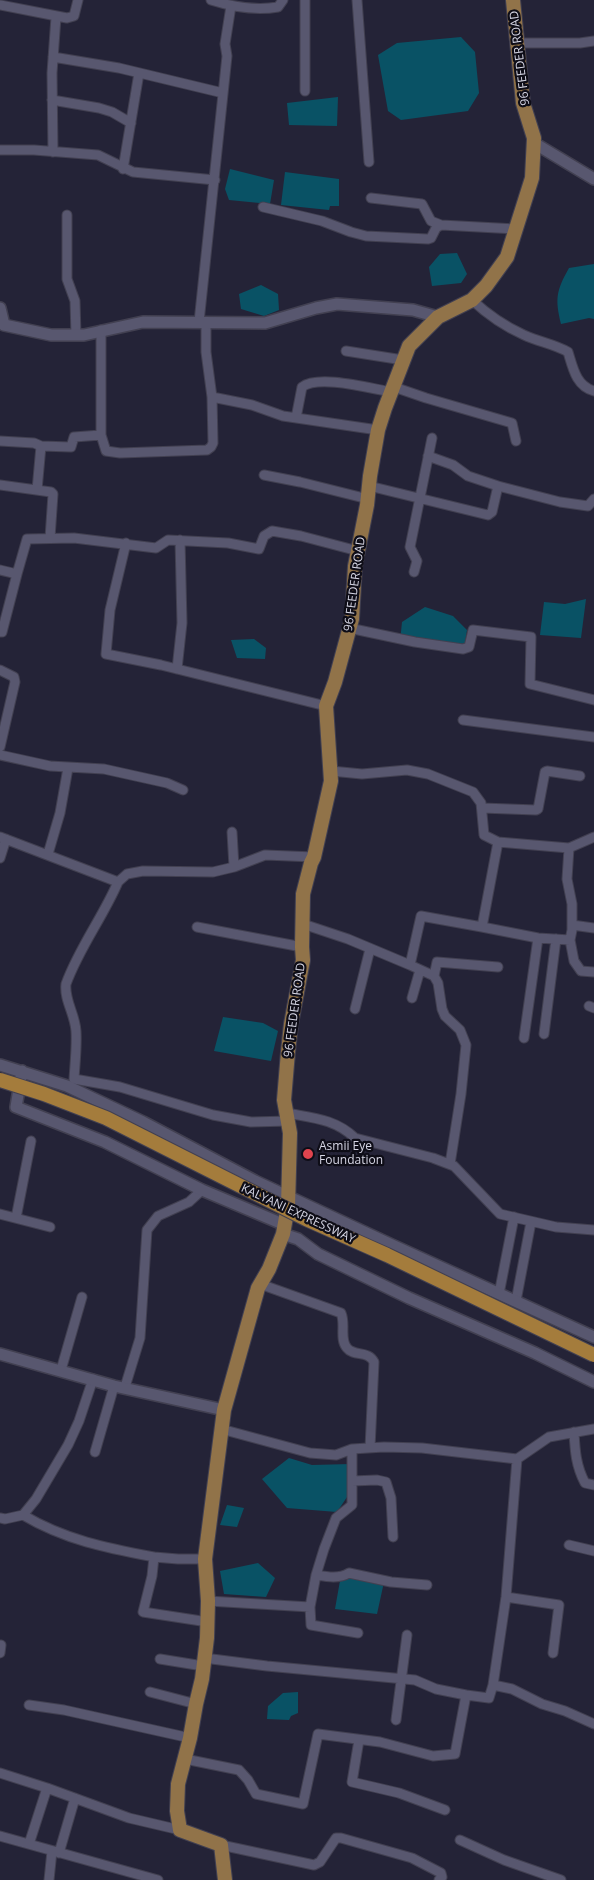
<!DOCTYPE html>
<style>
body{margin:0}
canvas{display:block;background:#242337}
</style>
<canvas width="594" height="1880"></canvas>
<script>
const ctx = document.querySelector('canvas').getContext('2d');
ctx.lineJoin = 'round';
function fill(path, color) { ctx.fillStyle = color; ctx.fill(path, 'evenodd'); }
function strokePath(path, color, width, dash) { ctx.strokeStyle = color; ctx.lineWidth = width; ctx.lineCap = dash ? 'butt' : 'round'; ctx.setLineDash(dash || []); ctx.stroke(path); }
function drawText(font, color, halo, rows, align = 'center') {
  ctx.font = font + ' "Open Sans",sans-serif'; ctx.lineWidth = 4.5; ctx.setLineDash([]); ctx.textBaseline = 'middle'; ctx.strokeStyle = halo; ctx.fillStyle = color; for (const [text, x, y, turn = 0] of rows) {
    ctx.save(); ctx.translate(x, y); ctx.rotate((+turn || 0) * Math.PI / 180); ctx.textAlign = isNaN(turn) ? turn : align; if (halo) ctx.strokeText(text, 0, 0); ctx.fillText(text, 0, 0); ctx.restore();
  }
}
fill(new Path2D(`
 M461,37L475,52L479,93L468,111L401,120L388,111L378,55L397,43Z
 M338,97L337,126L289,125L287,103Z
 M230,169L274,180L270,204L229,200L225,189Z
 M285,172L339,179V206H330L329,210L281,205Z
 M457,253L467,274L461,283L432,286L429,267L440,254Z
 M594,264V319L589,318L561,324C555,299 556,291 569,268Z
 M261,285L278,294L279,310L264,316L241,309L239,294Z
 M586,599L581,638L540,635L544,602L565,604Z
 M425,607L453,616L467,630L465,643L457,648L400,642L402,622Z
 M254,639L266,648L265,659L237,658L231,640Z
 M223,1017L263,1023L278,1031L271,1061L214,1051Z
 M289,1458L312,1465L351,1464L353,1488L337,1512L287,1508L262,1479Z
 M227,1505L244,1508L237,1527L220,1525Z
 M258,1563L275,1578L266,1597L224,1594L220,1571Z
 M341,1575L384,1582L377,1614L335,1609Z
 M298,1692V1713L291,1716L289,1720L267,1719L268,1706L283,1693Z`), '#095265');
const minor = new Path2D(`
 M211,0C233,7 254,11 278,7L283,0
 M357,0L369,162
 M0,5L67,18L74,16L78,0
 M516,43H580L594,41
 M53,57L119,68L223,93
 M305,91V0
 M52,100L99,108L112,112L131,123
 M0,150H34L98,155L133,172L215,180
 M53,152L52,73L56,17
 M123,169L139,73
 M371,198L422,204L431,221L441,225
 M263,207L322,221L351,232L366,236L428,239L431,238L436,228L441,225L516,229
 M67,215V279L75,301L76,335
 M472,300C487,314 504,326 524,335C539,342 554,344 568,352C573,368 576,386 594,391
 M199,322L227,56L225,44L231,6
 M206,323V352L212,397L252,405L283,416L378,430
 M101,330V435L106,451L120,453L207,450L211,447L213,443L212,397
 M346,351L403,360
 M394,387L426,398L512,423L516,441
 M296,418L302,387C319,374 372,389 392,392
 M0,441L34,443L41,446
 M428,456L453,465L468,476L498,486L560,502L588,506L594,499
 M264,475L300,482L368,499
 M0,485L51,492L53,494L50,538
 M369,486L488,515L492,512L498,486
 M37,490L41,446L71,447L74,437L101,435
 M126,543L110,610L106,654L161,665L326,706
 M0,570L17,574L27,539L74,538L156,548L168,540L228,543L259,549L264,536L272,531L301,536L358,551
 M414,572L417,561L410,547L432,438
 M349,628L415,642L463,649L469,647L473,630L531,637L530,684L594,700
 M0,632H2L17,574
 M177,669L182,623L180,540
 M0,670L14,677L15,682L0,747
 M463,720L594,737
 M0,755L50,766L104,769L167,783L183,790
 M331,771L362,774L407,770L428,774L473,792L481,803L484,835L498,842L569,848
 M482,808L536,810L538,809L545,772L547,771L580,776
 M232,832L234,867
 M0,837L118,882L127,874L143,871L213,872L234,867L265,855L314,857
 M594,837L569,848L567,879L572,904V930L570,940L574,961L581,971L594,972
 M498,842L482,927L538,938L570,940
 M48,854L60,813L68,768
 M0,858L6,839
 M118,882C103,917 79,948 66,984C64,1000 75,1014 76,1031C77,1046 75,1063 74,1079L120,1087L213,1115L251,1122L289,1121
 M303,924L348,939L410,965L434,976L438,983L442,1009L445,1016L460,1030L466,1045L461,1094L450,1164
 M572,925L594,928
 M197,927L302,947
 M410,965L421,916L482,927
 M434,976L437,962L498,967
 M412,998L420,970
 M589,1006L594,1008
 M355,1009L370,949
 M544,1034L556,939
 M524,1038L538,938
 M287,1113C313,1118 335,1119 355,1138L433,1158L454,1166L500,1214L556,1227L594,1230
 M0,1214L50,1227
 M16,1218L31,1141
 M260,1284L341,1313C346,1324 339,1339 347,1348C354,1357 368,1350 374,1362L370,1448
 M499,1294L514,1217
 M516,1301L531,1222
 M61,1370L82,1297
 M125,1387L140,1338L147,1230L158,1216L189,1202L202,1190
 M221,1429L310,1453L336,1455L352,1449L384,1447L422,1448L517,1459L549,1437L594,1429
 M574,1432C575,1451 576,1466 585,1483L594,1485
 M95,1452L114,1386
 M352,1481L377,1480L386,1482L391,1498L393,1537
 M23,1515C65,1540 107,1548 154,1557
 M0,1518L5,1519L23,1515L36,1499L68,1445L79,1421L93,1379
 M569,1545L594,1551
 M205,1559H178L154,1557L152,1576L143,1612L208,1622
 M316,1575C328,1577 339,1579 349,1573L391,1582L427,1585
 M506,1597L559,1605L553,1653
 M208,1601L310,1607L316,1575L324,1549L336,1518L352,1505V1449
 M310,1607L311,1625L358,1633
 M0,1653L1,1645
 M204,1658L267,1666L415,1680L436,1689L466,1695
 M160,1659L203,1666
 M493,1685L512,1689L542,1704L565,1711L594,1724
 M150,1692L196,1704
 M29,1705L64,1710L190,1738
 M396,1720L407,1635
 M359,1740L352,1782L399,1793L445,1810
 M185,1759L239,1770L248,1780L256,1794L303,1804L318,1734L380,1742L433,1756L455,1754L466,1695L489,1698L493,1685L506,1597L517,1459
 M0,1773L47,1788L129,1818L180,1830
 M0,1836L158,1880
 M460,1840L504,1860L561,1880
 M29,1844L47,1788
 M221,1845L314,1865L320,1862L336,1838H341L412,1858L441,1873L442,1877L439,1880
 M59,1853L75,1798
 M49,1880L52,1851`);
const tertiary = new Path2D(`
 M534,143L594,179
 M0,308L4,325L51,335H84L143,322L265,323L316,308L337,304L413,310L438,317
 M0,1065L67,1086L143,1122L255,1181L392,1245L594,1337
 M22,1071L16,1107L105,1142L202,1190L285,1225
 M283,1234L298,1239L318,1254L409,1298L535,1353L594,1382
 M0,1354L114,1386L224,1410`);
const primary = new Path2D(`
 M225,1880L221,1845L180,1830L177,1811L178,1784L190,1738L196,1704L202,1679L207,1638L208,1601L205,1559L224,1410L258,1288L269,1269L283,1234L288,1206L290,1133L284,1100L288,1052L291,1024L303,960L302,947L303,894L311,863L314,857L331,781L326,706L335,682L352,619L355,566L367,505L370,476L378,430L385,408L409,346L438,317L472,300L486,286L507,257L532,178L534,138L523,103L513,0`);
strokePath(minor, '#424051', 11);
strokePath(tertiary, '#424051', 14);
strokePath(primary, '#424051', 16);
strokePath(minor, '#58576f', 9);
strokePath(tertiary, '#58576f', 11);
strokePath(primary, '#917349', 14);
const trunkBridge = new Path2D(`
 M0,1080L44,1094L106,1118L306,1219L387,1255L594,1355`);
strokePath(trunkBridge, '#424051', 16, []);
strokePath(trunkBridge, '#a47c3c', 14);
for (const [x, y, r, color] of [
 [308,1154,6,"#e0444e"]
]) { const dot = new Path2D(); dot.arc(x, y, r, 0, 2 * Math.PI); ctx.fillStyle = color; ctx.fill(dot); strokePath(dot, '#0e0d17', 2); }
drawText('12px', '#d6d6e4', '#0e0d17', [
 ["96 FEEDER ROAD",520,58,-97],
 ["96 FEEDER ROAD",355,584,-82],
 ["96 FEEDER ROAD",295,1010,-82],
 ["KALYANI EXPRESSWAY",298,1214,25]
]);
drawText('12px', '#d6d6e4', '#0e0d17', [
 ["Asmii Eye",319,1147],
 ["Foundation",319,1161]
], 'left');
</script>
